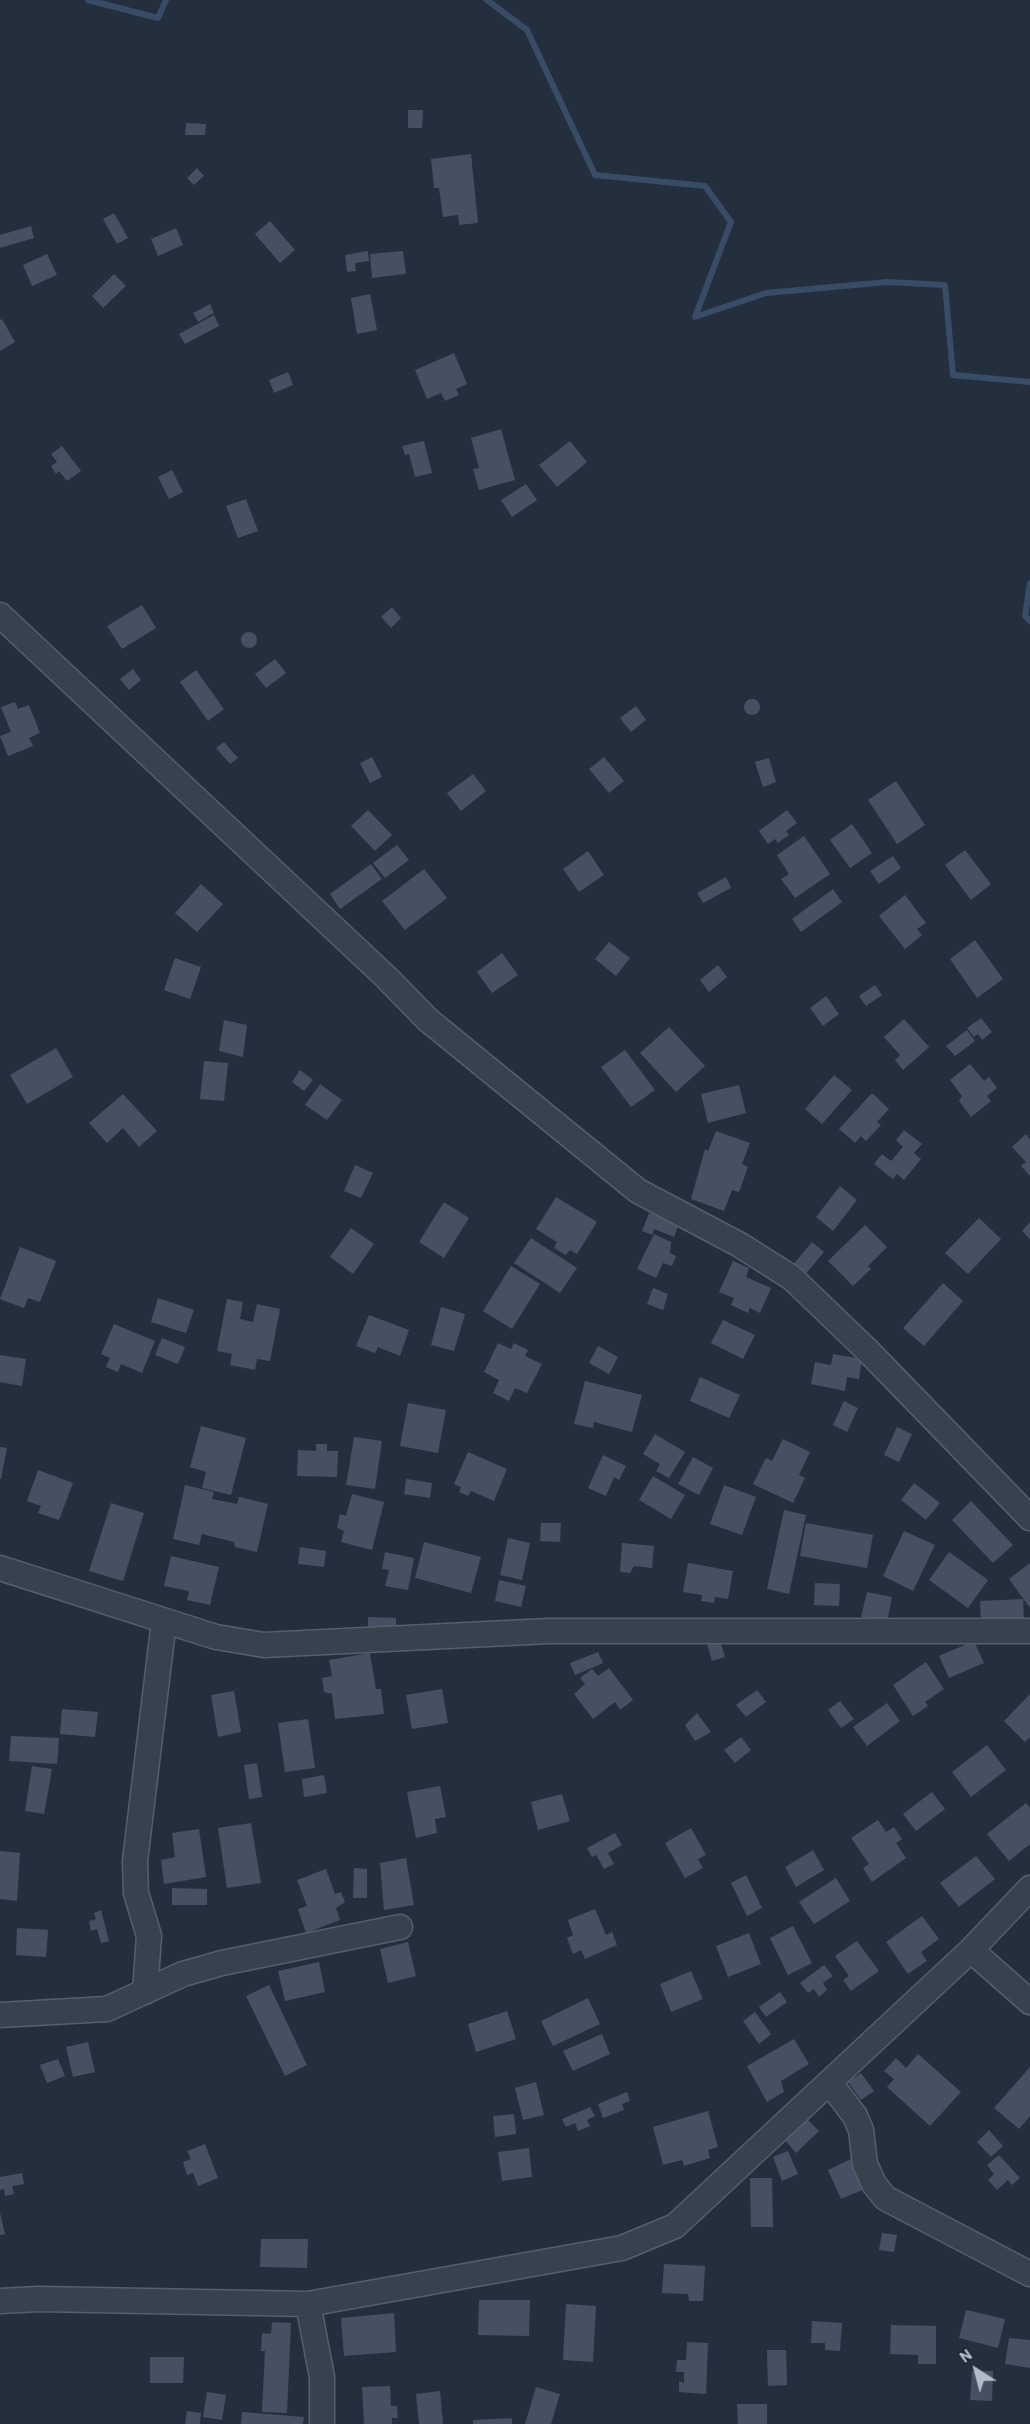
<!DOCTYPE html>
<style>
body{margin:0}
#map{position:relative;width:1030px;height:2424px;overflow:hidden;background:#242f3e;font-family:Barlow,sans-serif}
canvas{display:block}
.north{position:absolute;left:946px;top:2340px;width:60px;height:60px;-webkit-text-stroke:4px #1d2633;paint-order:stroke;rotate:324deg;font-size:16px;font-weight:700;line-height:24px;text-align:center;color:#b4bcc9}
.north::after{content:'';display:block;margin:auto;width:21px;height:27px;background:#b4bcc9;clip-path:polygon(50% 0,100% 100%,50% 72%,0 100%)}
</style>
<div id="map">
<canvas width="1030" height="2424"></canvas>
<div class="north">N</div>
</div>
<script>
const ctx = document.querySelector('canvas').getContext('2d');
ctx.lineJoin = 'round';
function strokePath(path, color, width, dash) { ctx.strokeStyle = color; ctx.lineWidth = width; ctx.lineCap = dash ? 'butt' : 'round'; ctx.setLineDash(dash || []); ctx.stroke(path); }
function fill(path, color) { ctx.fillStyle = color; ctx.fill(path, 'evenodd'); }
strokePath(new Path2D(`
 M88,0L158,18L166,0
 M487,0L527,30L595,175L705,186L731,222L695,317L766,293L888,282L945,285L953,375L1030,382
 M1030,583L1025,616L1030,621`), '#394c67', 6);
fill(new Path2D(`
 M408,110H423L422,128H408Z
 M186,123L206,124L205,135H185Z
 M471,154L478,223L459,225L458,215L443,217L439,188H434L431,159Z
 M197,168L204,176L194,185L187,178Z
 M114,213L128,238L117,244L103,219Z
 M270,221L295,250L280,263L255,234Z
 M31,226L34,238L0,248V235Z
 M176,228L183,245L158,256L151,239Z
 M368,251L369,261L355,263L356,271L347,272L345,255Z
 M403,251L406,274L372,278L370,254Z
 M47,254L57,275L32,286L23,265Z
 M114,274L126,286L103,308L92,296Z
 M370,294L377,330L357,334L351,298Z
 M210,304L214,313L198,322L193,313Z
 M214,315L219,326L185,344L179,334Z
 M2,319L15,342L0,351V320Z
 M454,353L467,384L456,389L459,395L445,401L441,393L427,399L415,370Z
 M288,372L293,385L274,393L269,380Z
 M501,429L515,480L479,490L473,469L479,468L471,438Z
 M424,441L432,473L415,477L409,454L405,455L402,446Z
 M570,441L587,462L557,487L539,465Z
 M62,446L81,471L67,481L59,471L56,474L51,466L57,462L51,454Z
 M172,470L183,492L169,499L158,477Z
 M526,484L537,500L512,517L501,500Z
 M246,499L258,531L238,538L226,506Z
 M142,605L156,628L122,649L107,626Z
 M392,607L401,618L391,628L381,617Z
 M241 640a8 8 0 1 1 16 0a8 8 0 1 1-16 0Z
 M275,659L286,673L266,688L255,674Z
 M133,669L141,680L129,690L120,679Z
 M196,670L224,709L208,721L180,682Z
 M744 707a8 8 0 1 1 16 0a8 8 0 1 1-16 0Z
 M15,702L18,709L29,705L40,733L29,738L33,746L8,756L0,736L11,732L1,707Z
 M636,706L646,720L631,732L620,718Z
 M224,742L238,758L230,764L216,748Z
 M372,757L382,777L370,783L360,763Z
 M604,757L624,781L609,793L589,769Z
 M769,758L776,782L763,787L755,762Z
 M473,774L486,791L461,811L447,793Z
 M896,781L925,825L897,844L868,800Z
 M368,810L392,835L375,851L351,826Z
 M787,810L797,823L786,831L789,835L778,843L775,839L768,844L759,831Z
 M852,824L872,853L850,868L830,840Z
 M804,836L830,874L795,898L781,879L789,874L777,855Z
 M397,845L409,860L385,878L373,863Z
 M965,850L991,884L971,900L945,865Z
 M588,851L604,875L579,892L563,869Z
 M893,856L901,868L879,884L870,871Z
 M371,864L382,879L340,909L330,894Z
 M424,869L447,898L405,930L382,901Z
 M726,877L731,888L703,903L697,893Z
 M201,884L223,904L197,932L175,913Z
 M833,889L842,902L801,932L792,919Z
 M905,895L926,923L917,929L922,935L905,949L879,916Z
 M975,940L1003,979L977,998L950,959Z
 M609,942L630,958L616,976L595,959Z
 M502,953L518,975L492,993L477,972Z
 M175,958L201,967L190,999L164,990Z
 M718,965L727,977L709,992L700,980Z
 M875,985L882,995L866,1006L859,996Z
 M826,996L839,1014L823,1026L810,1008Z
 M981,1018L992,1032L982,1040L978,1034L974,1037L967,1028Z
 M904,1019L929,1047L903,1070L895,1060L900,1055L884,1037Z
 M224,1020L247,1025L243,1057L219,1051Z
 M669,1027L705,1066L676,1092L640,1053Z
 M967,1030L975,1041L955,1056L946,1046Z
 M56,1048L73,1077L27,1104L10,1075Z
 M625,1050L655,1090L631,1107L601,1067Z
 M204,1061L228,1063L224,1101L200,1099Z
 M970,1064L984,1081L989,1077L997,1088L987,1096L991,1101L971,1117L959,1101L962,1096L950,1080Z
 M300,1070L313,1080L304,1091L292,1082Z
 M834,1075L852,1090L822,1124L805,1109Z
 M320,1084L342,1100L327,1120L305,1105Z
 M739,1085L746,1113L708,1123L701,1094Z
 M872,1093L889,1109L877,1122L881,1125L866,1141L861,1136L855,1143L839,1129Z
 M123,1094L157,1131L139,1147L123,1128L107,1143L89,1123Z
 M904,1130L922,1144L914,1153L921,1159L904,1180L897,1174L893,1179L874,1164L882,1154L891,1161L903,1147L896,1140Z
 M716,1131L750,1143L742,1164L748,1167L739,1192L732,1190L724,1211L691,1199L705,1149L708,1151Z
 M1026,1134L1030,1139V1176L1021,1166L1026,1162L1012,1147Z
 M355,1165L373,1173L361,1198L344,1191Z
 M840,1186L857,1200L833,1231L816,1217Z
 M556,1197L597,1222L577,1254L570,1250L566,1255L554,1248L557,1242L536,1229Z
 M444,1202L469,1218L444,1258L419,1242Z
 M649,1213L679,1224L674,1237L654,1229L652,1235L642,1231Z
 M979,1218L1001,1239L968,1274L945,1253Z
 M1030,1222V1239L1022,1231Z
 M865,1225L887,1247L868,1266L871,1269L853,1286L828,1261Z
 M351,1228L374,1244L353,1274L330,1257Z
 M654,1234L671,1242L670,1253L676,1256L672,1266L663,1263L656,1278L637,1269Z
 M531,1238L577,1268L560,1293L514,1263Z
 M812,1242L824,1252L804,1276L792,1266Z
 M20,1247L56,1261L40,1302L28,1298L24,1308L0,1299Z
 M733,1261L749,1268L746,1277L771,1288L760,1313L750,1308L748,1313L731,1305L734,1298L719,1292Z
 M511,1266L540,1284L512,1329L483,1311Z
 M943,1283L963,1301L924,1346L903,1328Z
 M653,1288L668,1294L663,1310L647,1304Z
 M158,1298L194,1310L186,1333L151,1322Z
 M227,1299L243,1302L240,1319L253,1322L257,1304L280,1309L270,1361L257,1359L255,1370L230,1365L232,1354L217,1351Z
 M441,1307L465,1314L454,1351L431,1345Z
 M369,1315L409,1330L400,1356L378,1347L375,1353L356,1346Z
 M723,1320L755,1335L743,1359L711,1343Z
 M114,1324L155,1341L142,1373L121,1364L118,1372L106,1367L110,1358L101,1354Z
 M162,1338L185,1347L178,1364L155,1355Z
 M498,1343L511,1349L514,1343L528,1350L525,1356L542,1364L527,1393L515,1388L509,1401L493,1393L499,1380L484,1372Z
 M598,1346L618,1357L609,1374L589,1363Z
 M833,1354L862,1359L859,1379L847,1377L845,1391L811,1384L815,1362L831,1365Z
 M0,1355L26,1359L22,1386L0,1382Z
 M700,1377L740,1395L729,1418L690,1401Z
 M585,1381L642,1395L632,1432L594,1422L593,1428L574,1424Z
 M844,1401L858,1408L847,1432L833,1425Z
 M408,1403L446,1410L438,1453L400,1446Z
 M201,1426L246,1438L231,1495L202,1488L206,1472L190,1467Z
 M897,1427L912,1434L899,1462L884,1455Z
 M655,1434L685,1452L669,1478L656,1471L660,1464L643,1454Z
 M354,1437L382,1441L375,1489L346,1485Z
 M783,1439L810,1452L799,1475L805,1478L793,1503L753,1484L766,1458L772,1461Z
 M316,1444H327V1451H338L337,1477L297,1476L298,1450L316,1451Z
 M0,1447L7,1448L1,1479H0Z
 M468,1452L507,1469L494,1501L471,1491L468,1496L459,1492L461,1487L454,1484Z
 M603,1455L626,1466L619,1480L614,1477L606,1496L588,1488Z
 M693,1457L713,1468L699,1495L678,1484Z
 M38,1470L73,1483L59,1520L38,1513L41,1506L27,1501Z
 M653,1476L685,1495L671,1519L639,1500Z
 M406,1479L432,1483L430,1498L404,1494Z
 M914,1483L940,1503L926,1520L901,1500Z
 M185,1485L214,1492L212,1499L237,1504L239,1497L268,1504L257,1552L235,1547L234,1542L202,1534L199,1545L173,1539Z
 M724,1485L756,1497L742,1535L710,1524Z
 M352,1494L384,1502L372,1550L341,1542L344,1531L337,1528L340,1514L346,1516Z
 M971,1501L1013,1545L993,1563L952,1520Z
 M111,1503L144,1513L123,1581L89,1571Z
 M784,1510L806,1515L789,1594L767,1589Z
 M541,1523H561L560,1542L540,1541Z
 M806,1523L873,1535L867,1568L800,1556Z
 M904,1531L935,1545L913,1591L883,1576Z
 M508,1538L530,1543L522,1580L500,1575Z
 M424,1542L481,1557L471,1593L415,1578Z
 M622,1543L654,1546L652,1568L634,1566L630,1573L620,1572Z
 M300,1547L326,1551L324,1567L298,1564Z
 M385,1552L414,1558L408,1590L385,1586L389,1570L382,1569Z
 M949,1552L988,1580L968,1608L929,1580Z
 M171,1556L219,1567L210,1605L187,1600L189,1591L164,1586Z
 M688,1563L733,1571L728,1599L715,1597L714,1603L701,1601L702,1595L683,1592Z
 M1030,1563V1608L1009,1579Z
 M499,1580L526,1586L521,1607L495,1601Z
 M815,1583L840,1584L839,1606L814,1605Z
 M867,1592L892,1597L887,1622L861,1617Z
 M1023,1599L1024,1620L981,1622L980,1601Z
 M368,1617L396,1618V1633L368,1632Z
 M720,1640L725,1657L712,1661L707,1644Z
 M974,1641L984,1663L949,1678L939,1656Z
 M598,1652L603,1663L575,1675L570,1663Z
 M370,1653L376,1689H381L384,1714L335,1719L332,1694L324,1692L322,1678L332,1676L329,1660Z
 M926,1662L944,1689L925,1702L928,1706L913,1716L893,1685Z
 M609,1668L633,1700L620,1710L615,1702L593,1719L574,1694L585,1684L580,1678L592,1669L598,1676Z
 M442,1689L448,1723L412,1729L406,1695Z
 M757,1690L766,1702L746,1717L736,1705Z
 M234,1691L241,1732L218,1737L211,1695Z
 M1030,1694V1737L1025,1742L1004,1721Z
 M840,1701L854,1719L841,1728L828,1710Z
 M887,1703L900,1721L867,1746L853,1727Z
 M62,1709L98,1712L95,1737L60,1734Z
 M697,1713L711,1732L695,1741L685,1725Z
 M308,1719L315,1768L285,1772L278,1723Z
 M11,1736L59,1738L57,1764L9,1761Z
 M741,1737L751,1750L735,1763L724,1750Z
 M987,1745L1006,1770L971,1797L952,1772Z
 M257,1763L262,1797L249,1799L244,1765Z
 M32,1766L52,1769L44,1814L25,1811Z
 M324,1775L327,1793L304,1797L302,1779Z
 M440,1786L446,1817L435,1819L437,1833L416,1838L407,1792Z
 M932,1792L945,1809L916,1831L903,1814Z
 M562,1794L570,1821L538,1830L531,1802Z
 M1026,1803L1030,1808V1844L1009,1861L987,1834Z
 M878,1820L886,1832L894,1827L902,1839L896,1843L906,1858L872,1882L863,1868L869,1864L851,1838Z
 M251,1823L261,1883L227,1888L218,1828Z
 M691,1828L706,1855L698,1859L703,1868L685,1878L665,1843Z
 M199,1829L206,1877L164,1884L161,1860L175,1857L172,1833Z
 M615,1833L622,1845L608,1853L614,1864L604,1869L596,1855L592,1857L587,1848Z
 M813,1850L824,1870L796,1887L785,1867Z
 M0,1851L20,1853L17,1901L0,1899Z
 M976,1856L995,1879L959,1907L940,1883Z
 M406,1858L414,1905L384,1910L380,1863Z
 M354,1868L367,1869V1898H353Z
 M326,1869L335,1894L341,1892L345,1902L336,1908L340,1920L306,1933L298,1909L307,1906L297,1880Z
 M746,1875L762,1908L747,1916L731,1883Z
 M836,1878L850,1901L814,1924L799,1902Z
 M172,1888L207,1889V1905H172Z
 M595,1909L606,1935L612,1932L617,1945L585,1959L581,1950L573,1954L567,1938L573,1935L568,1920Z
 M101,1910L109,1941L101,1943L97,1929L91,1931L89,1921L96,1919L94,1913Z
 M922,1916L939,1939L921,1952L927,1961L908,1974L886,1942Z
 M793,1926L812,1963L788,1975L770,1938Z
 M17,1928L48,1930L46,1957L16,1955Z
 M749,1933L761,1964L728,1977L716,1946Z
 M857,1941L879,1971L851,1991L843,1980L849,1976L835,1956Z
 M408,1942L416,1976L388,1983L380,1949Z
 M319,1962L325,1992L285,2001L278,1971Z
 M824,1965L833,1976L823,1983L827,1990L819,1997L814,1989L808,1993L800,1983Z
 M691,1971L703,1999L671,2012L660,1984Z
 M269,1985L307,2065L285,2076L246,1996Z
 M780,1992L787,2002L766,2017L759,2007Z
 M588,1998L600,2024L553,2046L541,2021Z
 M507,2011L516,2039L476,2052L468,2024Z
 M755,2012L771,2034L759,2044L743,2021Z
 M602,2034L610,2054L573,2071L563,2051Z
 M794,2039L809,2064L781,2081L784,2092L767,2102L747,2066Z
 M88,2042L95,2072L73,2077L66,2047Z
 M918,2054L961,2092L930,2126L887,2087L894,2079L884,2071L896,2058L906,2068Z
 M58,2059L65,2076L47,2083L40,2065Z
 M1030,2067V2116L1019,2129L994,2108Z
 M861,2073L874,2091L861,2100L848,2082Z
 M536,2082L544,2115L523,2120L515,2088Z
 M627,2092L630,2101L622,2104L624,2110L603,2118L598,2104Z
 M590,2107L595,2116L587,2120L590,2126L578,2131L575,2123L566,2127L562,2119Z
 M708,2111L718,2147L708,2150L710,2158L684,2166L682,2160L663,2165L653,2127Z
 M514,2114L516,2134L495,2137L493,2116Z
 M805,2117L819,2131L796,2153L783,2138Z
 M989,2130L1003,2146L991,2157L977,2142Z
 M205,2144L218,2178L198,2186L193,2173L187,2175L183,2162L191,2159L187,2151Z
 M529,2148L532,2177L502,2181L498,2152Z
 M788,2151L798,2174L782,2181L773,2157Z
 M999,2155L1020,2178L1012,2185L1008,2180L997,2190L988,2180L994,2174L987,2165Z
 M853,2158L867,2188L841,2199L828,2170Z
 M22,2173L24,2184L12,2186L14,2194L5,2196L4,2189L0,2190V2177Z
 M750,2178H772L773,2227H751Z
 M0,2213L5,2234L0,2235Z
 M882,2233L897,2235L894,2252L879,2250Z
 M261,2239H308L307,2268L260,2267Z
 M664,2264L705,2266L703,2301H689L688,2294L662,2293Z
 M479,2300H530L529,2336L478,2335Z
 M566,2304L596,2306L593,2362L563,2360Z
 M966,2310L1005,2319L998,2348L959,2338Z
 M394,2313L396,2352L344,2356L341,2318Z
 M812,2321L842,2323L840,2351L825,2350V2343H811Z
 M272,2322L291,2323L287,2413L262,2412L265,2351H261L262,2333L271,2334Z
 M891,2325L936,2326V2364H918V2355L890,2354Z
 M1009,2338L1030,2340V2368L1005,2364Z
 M687,2342L708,2343L706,2394L679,2392V2381L684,2383V2372H676L677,2360H686Z
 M767,2350H786L787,2385L768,2386Z
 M150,2357H184L183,2383H150Z
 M972,2371H993L992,2401L970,2400Z
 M390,2386L391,2406H397L398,2418H392V2424H364L362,2387Z
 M536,2387L560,2394L551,2424H525Z
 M440,2391L443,2424H419L416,2394Z
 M207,2392L226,2395L222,2420L203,2417Z
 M737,2404H767V2424H738Z
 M187,2411L201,2413L200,2424H185Z
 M242,2412L304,2417L303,2424H241Z
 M512,2418V2424H473V2420Z`), '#455162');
const minor = new Path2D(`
 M0,615L386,977L428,1020L638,1191L740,1245L792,1278L868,1351L1030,1518
 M0,1568L216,1637L264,1645L549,1631H1030
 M971,1950L1030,2002
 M145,1992L149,1936L136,1893L135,1861L164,1621
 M0,2015L107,2009L183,1974L222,1963L400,1927
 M830,2083L855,2116L861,2130L865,2164L874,2184L885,2198L1030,2274
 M0,2301L39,2299L308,2304L622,2248L675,2226L971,1950L1030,1888
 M308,2304L322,2377V2424`);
strokePath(minor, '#565f6c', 27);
strokePath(minor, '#38414e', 24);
</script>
